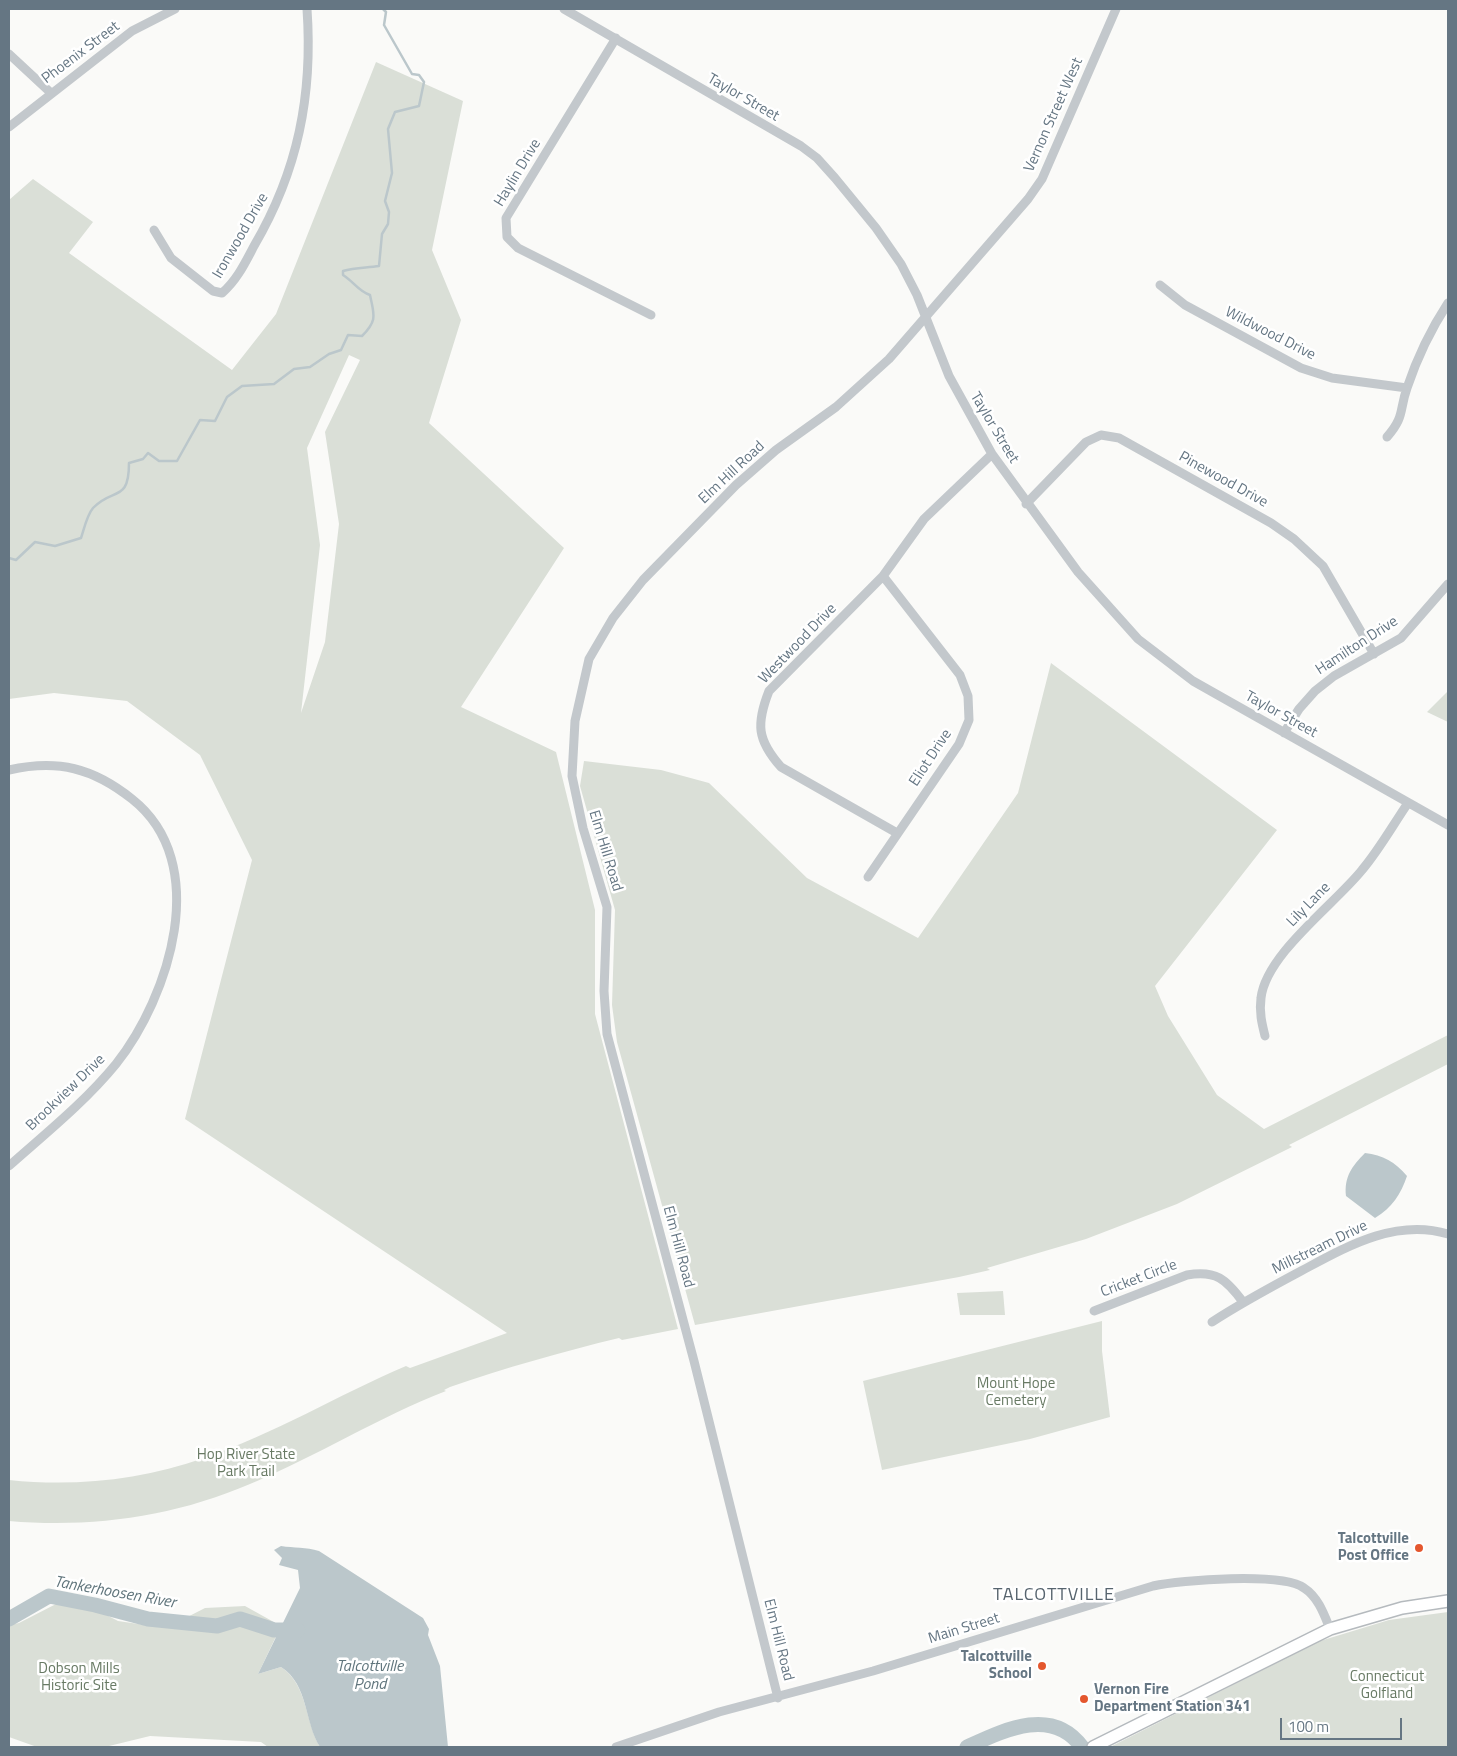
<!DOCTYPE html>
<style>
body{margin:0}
#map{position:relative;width:1457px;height:1756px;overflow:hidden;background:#fafaf8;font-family:"Titillium Web",sans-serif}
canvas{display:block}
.frame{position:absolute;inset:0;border:10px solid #657683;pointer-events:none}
.scale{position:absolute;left:1280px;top:1718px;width:122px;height:22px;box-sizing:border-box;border:2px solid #657683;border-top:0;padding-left:6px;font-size:15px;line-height:18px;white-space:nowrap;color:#657683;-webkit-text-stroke:4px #fff;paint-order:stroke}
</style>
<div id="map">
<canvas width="1457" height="1756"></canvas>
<div class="frame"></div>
<div class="scale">100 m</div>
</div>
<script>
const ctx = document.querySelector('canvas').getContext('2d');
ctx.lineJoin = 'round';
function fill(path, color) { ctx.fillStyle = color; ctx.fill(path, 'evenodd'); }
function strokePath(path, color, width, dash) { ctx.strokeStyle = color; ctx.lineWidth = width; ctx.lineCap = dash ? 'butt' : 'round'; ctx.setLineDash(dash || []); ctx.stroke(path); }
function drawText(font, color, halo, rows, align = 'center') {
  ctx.font = font + ' "Titillium Web",sans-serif'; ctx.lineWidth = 5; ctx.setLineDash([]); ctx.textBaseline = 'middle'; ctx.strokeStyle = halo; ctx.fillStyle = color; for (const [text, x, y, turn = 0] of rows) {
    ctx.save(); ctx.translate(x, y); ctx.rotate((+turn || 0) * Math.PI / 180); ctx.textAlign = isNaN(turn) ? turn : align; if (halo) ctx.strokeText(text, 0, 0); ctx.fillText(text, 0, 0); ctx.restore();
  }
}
fill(new Path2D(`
 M376,62L463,101L432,250L461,320L429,423L564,548L461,707L556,752L595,910V1014L678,1329L622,1340L619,1338C561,1352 505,1368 450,1387L444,1390L446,1391C379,1417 317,1456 250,1484C173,1517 92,1528 9,1521V1480C75,1487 142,1480 204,1458C274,1434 338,1395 406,1366L410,1368L507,1333L185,1119L252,860L200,755L127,701L54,693L9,699V200L33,179L93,222L69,253L232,370L276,314ZM349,355L360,360L325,432L339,524L325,642L301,713L320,545L307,448Z
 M1051,663L1277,830L1155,986L1168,1016L1217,1095L1264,1129L1448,1035V1064L1289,1145L1292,1147L1177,1204L1086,1239L987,1268L990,1270L959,1277L695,1325L617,1042L612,1005L615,910L580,786L584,761L661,770L709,783L807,878L918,938L1018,793Z
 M1448,691V722L1427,712Z
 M1003,1291L1005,1315H960L957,1293Z
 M1102,1321V1351L1110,1417L1030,1439L882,1470L863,1381Z
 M58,1603L93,1608L118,1621L166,1628L205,1608L245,1606L281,1626L258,1674L281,1667C308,1685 305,1722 320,1747H268L261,1742L150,1736L105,1747H37L9,1737V1625L19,1623Z
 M1448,1612V1747H1110L1320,1641L1389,1620Z`), '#dadfd7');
fill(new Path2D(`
 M1365,1153C1383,1155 1395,1162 1407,1176C1401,1194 1392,1208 1375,1218L1346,1196C1344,1177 1352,1166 1365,1153Z
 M281,1546C294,1548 306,1547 319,1551L423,1618L429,1629L428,1635L440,1666L448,1747H320C304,1722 309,1685 281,1667L258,1674L300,1588L298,1570L279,1565L282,1558L274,1550Z`), '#bbc7cb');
strokePath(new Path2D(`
 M9,558L16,560L35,542L55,546L81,538C84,529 87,515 93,508C113,487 129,503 129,463L143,459L148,453L159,461H177L200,420L215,421L227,397L242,386L274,384L294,369L310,367L329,354L341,350L348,335L362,336C378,320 374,315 370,295C359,292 353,281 343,275V271C355,267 367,268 379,266L382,234L388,224L389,212L385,201L392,173L388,129L395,112L419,106L424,82L419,75L412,74L384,25L386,12L383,9`), '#bbc7cb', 2.5);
strokePath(new Path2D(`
 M9,1619L49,1596L95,1605L148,1619L217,1626L240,1619L274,1630H298
 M967,1747C1004,1730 1052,1706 1082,1747`), '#bbc7cb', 15);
const major = new Path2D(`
 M1093,1747L1330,1629L1402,1608L1448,1601`);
strokePath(major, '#b5babe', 14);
strokePath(new Path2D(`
 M564,9L801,146L817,158L835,178L876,228L901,264L917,295L949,376L992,454L1078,572L1138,639L1193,681L1448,825
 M616,38L506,218L507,237L518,248L651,315
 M9,54L51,93
 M9,127L132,31L175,9
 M154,230L171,258L213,291L222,293C237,280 245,263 254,246C298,171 313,95 307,9
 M1160,285L1185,305L1301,368L1332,378L1407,388
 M1387,437C1405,416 1399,411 1407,388C1417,358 1431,329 1448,303
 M1026,504L1086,442L1101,435L1119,438L1271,523L1294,539L1323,566L1374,654
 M1284,733L1299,709L1315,691L1334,676L1401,638L1448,584
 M9,770C58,759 93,768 132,799C213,863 169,997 116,1064C85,1102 45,1134 9,1166
 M897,833L781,767C757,740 756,724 769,691L883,576L924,519L992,454
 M868,877L959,744L969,720L968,696L960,675L883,576
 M1265,1036C1262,1024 1259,1012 1261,998C1266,954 1335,904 1362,870C1379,850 1393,825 1408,803
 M1094,1311L1187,1275C1216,1270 1226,1279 1243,1302
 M1212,1322C1241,1303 1271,1287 1301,1271C1346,1247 1395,1218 1448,1234
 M778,1698L694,1361L607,1034L604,991L607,907L583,828L572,776L575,721L589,659L613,618L643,580L736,485L776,450L836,407L889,359L1028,199L1042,179L1116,9
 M616,1747L719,1712L873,1671L1153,1586C1181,1580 1282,1572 1304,1588C1318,1597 1324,1614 1330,1629`), '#c3c8cc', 9);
strokePath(major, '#fff', 11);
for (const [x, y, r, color] of [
 [1419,1548,5,"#e4572e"],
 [1042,1666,5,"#e4572e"],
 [1084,1699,5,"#e4572e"]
]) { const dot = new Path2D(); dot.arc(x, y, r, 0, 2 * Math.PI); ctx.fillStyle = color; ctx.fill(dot); strokePath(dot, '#fff', 2); }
drawText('15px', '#657683', '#fff', [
 ["Phoenix Street",81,53,-37],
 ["Taylor Street",743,98,30],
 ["Vernon Street West",1054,115,-66],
 ["Haylin Drive",518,173,-59],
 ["Ironwood Drive",241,236,-60],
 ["Wildwood Drive",1270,334,27],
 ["Taylor Street",994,428,59],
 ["Elm Hill Road",732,473,-43],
 ["Pinewood Drive",1223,480,29],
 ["Westwood Drive",798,644,-46],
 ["Hamilton Drive",1357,646,-33],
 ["Taylor Street",1281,715,29],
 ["Eliot Drive",931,758,-57],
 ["Elm Hill Road",605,851,73],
 ["Lily Lane",1309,905,-46],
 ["Brookview Drive",66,1093,-44],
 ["Elm Hill Road",678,1247,75],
 ["Millstream Drive",1320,1248,-26],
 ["Cricket Circle",1139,1279,-21],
 ["Main Street",964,1629,-17],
 ["Elm Hill Road",778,1640,76]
]);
drawText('15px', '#687a64', '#fff', [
 ["Mount Hope",1016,1384],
 ["Cemetery",1016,1401],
 ["Hop River State",246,1455],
 ["Park Trail",246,1472],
 ["Dobson Mills",79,1669],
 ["Historic Site",79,1686],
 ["Connecticut",1387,1677],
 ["Golfland",1387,1694]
]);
drawText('bold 15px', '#657683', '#fff', [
 ["Talcottville",1409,1539],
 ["Post Office",1409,1556],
 ["Talcottville",1032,1657],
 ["School",1032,1674],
 ["Vernon Fire",1094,1690,"left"],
 ["Department Station 341",1094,1707,"left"]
], 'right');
drawText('italic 16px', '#60757c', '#fff', [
 ["Tankerhoosen River",115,1593,10],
 ["Talcottville",370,1667],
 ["Pond",370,1685]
]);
ctx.letterSpacing = '1px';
drawText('18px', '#57646e', '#fff', [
 ["TALCOTTVILLE",1054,1596]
]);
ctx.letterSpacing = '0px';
</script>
